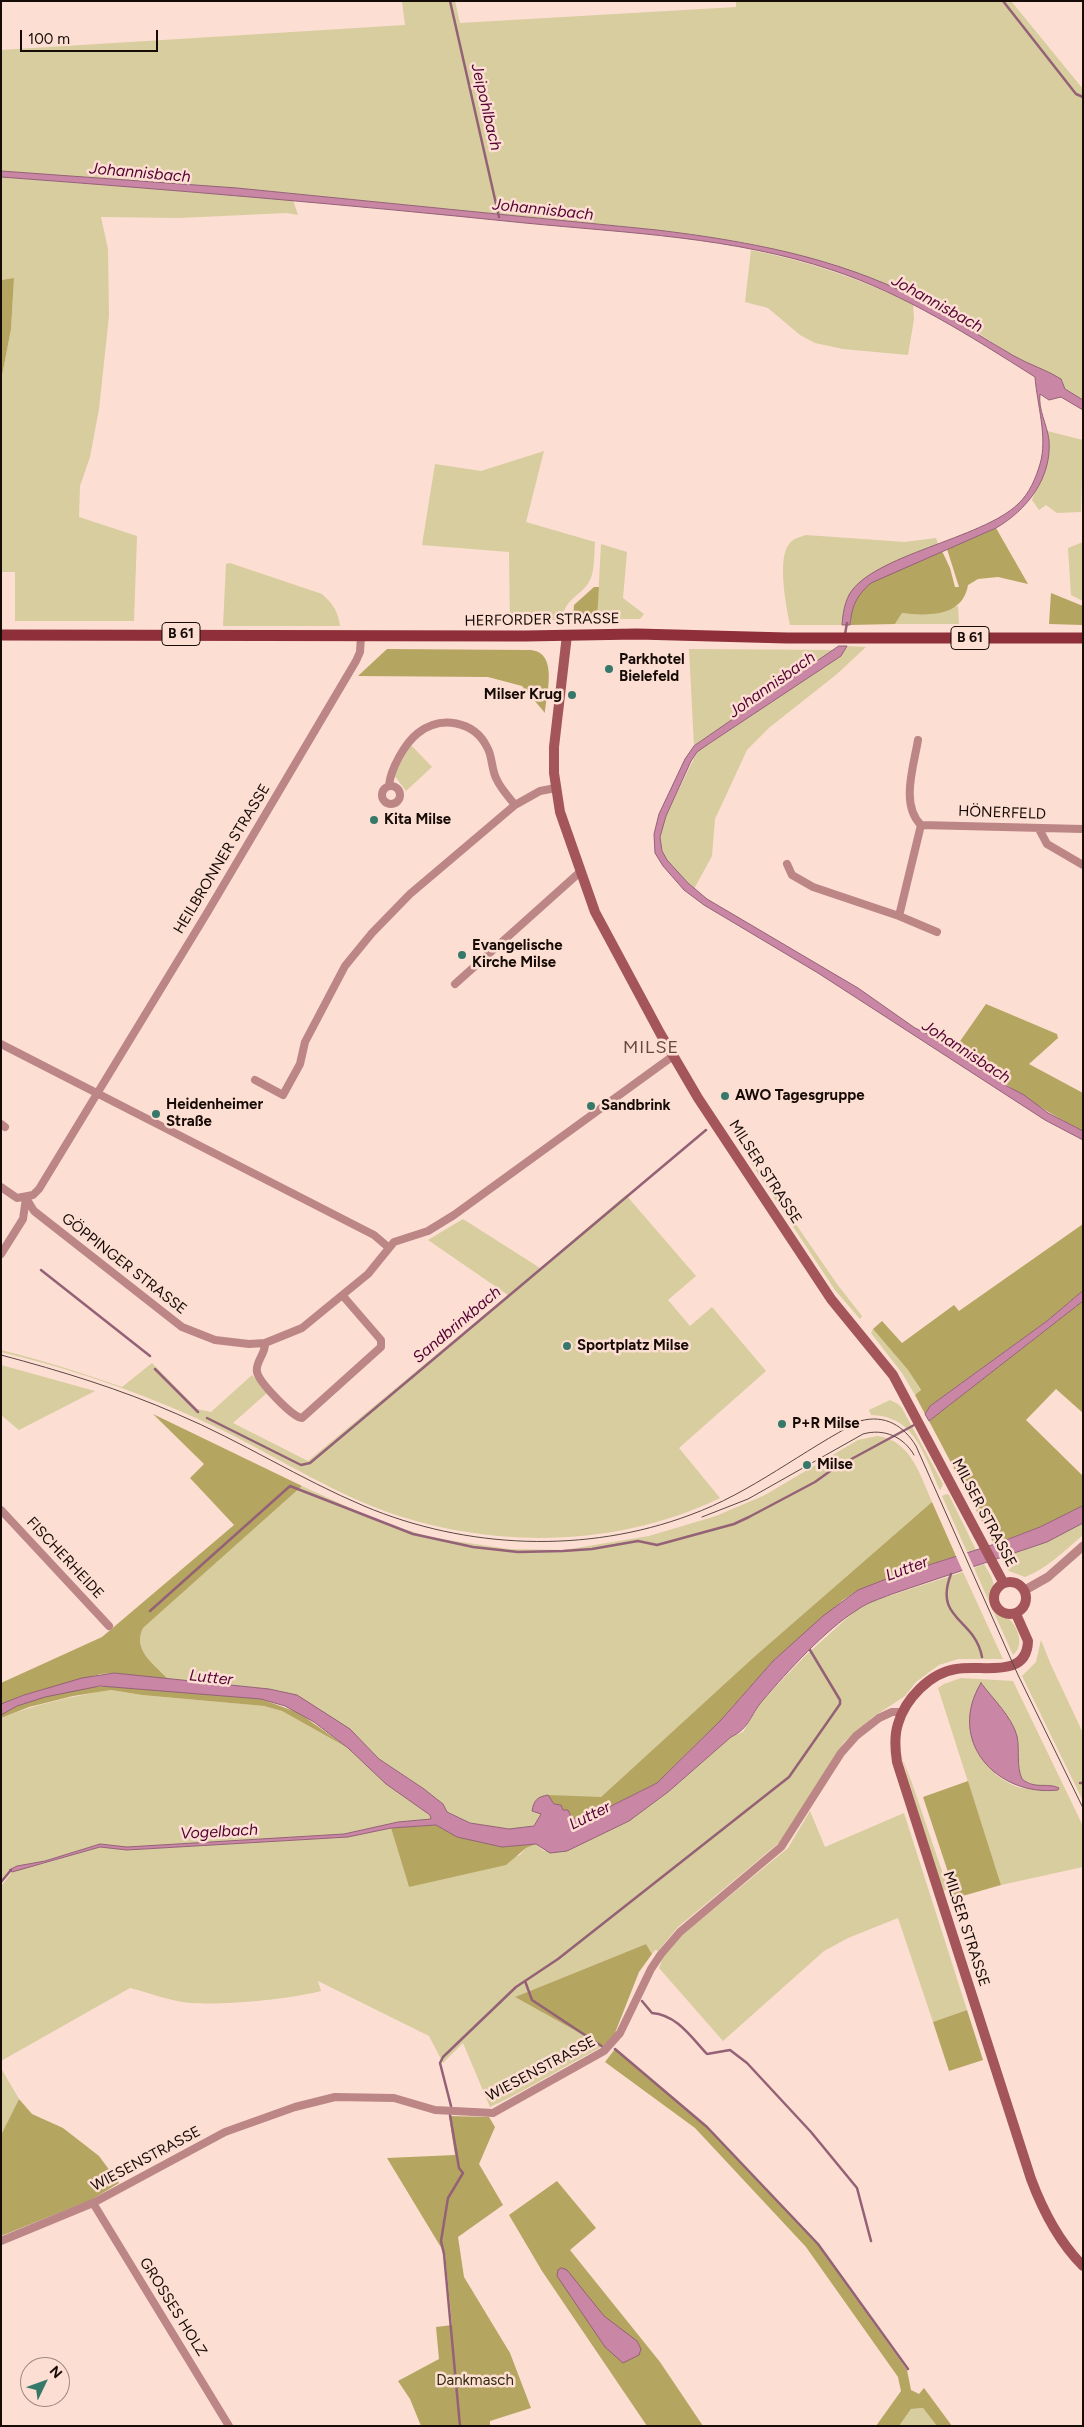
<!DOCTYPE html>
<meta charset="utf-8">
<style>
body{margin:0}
#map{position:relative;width:1084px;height:2427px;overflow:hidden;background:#fcded2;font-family:Figtree,sans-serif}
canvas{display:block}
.frame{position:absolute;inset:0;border:2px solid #170b07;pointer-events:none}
.north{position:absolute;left:20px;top:2357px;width:50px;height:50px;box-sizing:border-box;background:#fcded2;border:1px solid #a08a81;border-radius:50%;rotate:48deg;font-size:14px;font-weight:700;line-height:20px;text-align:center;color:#170b07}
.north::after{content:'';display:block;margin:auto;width:18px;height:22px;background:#36796b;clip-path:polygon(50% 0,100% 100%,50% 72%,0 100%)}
.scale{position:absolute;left:20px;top:30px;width:138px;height:22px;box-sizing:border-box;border:2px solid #170b07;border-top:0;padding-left:6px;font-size:15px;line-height:18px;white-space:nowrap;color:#170b07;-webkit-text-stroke:4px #fcded2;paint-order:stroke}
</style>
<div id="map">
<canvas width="1084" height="2427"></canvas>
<div class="frame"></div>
<div class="north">N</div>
<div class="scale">100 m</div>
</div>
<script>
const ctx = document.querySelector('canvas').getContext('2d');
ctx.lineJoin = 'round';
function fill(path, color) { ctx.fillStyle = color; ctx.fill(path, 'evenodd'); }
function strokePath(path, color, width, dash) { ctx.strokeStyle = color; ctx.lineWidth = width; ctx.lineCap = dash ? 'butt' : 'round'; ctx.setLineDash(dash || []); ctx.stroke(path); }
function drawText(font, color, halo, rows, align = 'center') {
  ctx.font = font + ' Figtree,sans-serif'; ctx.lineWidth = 5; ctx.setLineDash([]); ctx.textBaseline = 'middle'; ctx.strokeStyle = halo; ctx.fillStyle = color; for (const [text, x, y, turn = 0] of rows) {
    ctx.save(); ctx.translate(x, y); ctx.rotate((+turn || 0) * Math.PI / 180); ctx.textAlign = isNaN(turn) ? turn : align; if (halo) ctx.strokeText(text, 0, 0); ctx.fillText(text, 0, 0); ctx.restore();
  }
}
fill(new Path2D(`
 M402,1H455L460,23L736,7V1H1011L1083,89V400L1065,389L1061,379L1015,357L967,326L833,264L748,243L657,230L237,188L1,171V50L405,25Z
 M1,177L293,200L298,215L287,213L179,218L101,217L108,249L109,316L99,409L90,457L80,486L79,517L137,536L134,621H15V572H1V381L11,329L14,278L1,280Z
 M751,250C808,261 860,279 913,304L914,319L908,355L843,349L815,343L800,335L768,308L745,302Z
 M1047,431L1083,440L1081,512L1057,513L1046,505L1039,510L1032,500C1041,477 1053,456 1047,431Z
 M544,451L526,522L595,542C594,554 595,572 589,582C580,597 563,599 563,620H525L510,625L509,552L422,545L435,464L481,471Z
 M806,535L905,542L936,538L938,544C900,560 845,576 842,625H790C786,606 777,559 789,544C794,538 800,537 806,535Z
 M1083,542V601L1071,595L1068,548Z
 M601,544L627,552L623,598L644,614L640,619H597Z
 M230,563L322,594C333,604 338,611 340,626H223L226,564Z
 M958,606L959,624H895L902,613L928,614Z
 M847,646L866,647L837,674L770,727L747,750L715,819L712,856L694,889L667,860L662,851L660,837L666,816L697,752L841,656Z
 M689,649L838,650L694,746Z
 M411,745L432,767L406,791L394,775Z
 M753,1162L837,1284L862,1316L860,1319L835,1290L751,1163Z
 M626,1195L696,1276L668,1300L690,1326L712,1307L766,1371L679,1448L720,1498C621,1546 503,1549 399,1516C340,1497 280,1459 224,1431C153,1397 78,1370 1,1352V1350C42,1360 82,1373 122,1387L152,1363L197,1409L211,1412L252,1375L268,1392L233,1423L308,1461L508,1295L428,1240L463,1219L540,1268Z
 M873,1329L908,1370L921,1391L915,1395L902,1373L871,1333Z
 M1,1365L95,1391L19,1430L1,1415Z
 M890,1400L898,1404L902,1408L943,1484L941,1489L940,1490C924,1456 916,1416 871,1415L869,1410Z
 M877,1436C911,1440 920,1475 932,1502L754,1657L601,1797H539L541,1814L534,1826L510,1829L470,1823L447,1812L443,1804L424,1789L379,1759L350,1729L282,1692L269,1689L168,1679C154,1664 132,1650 143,1628L302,1486L383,1523L434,1538L509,1549L564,1550L649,1536L716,1516L765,1495L858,1440Z
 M947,1494L949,1495L976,1550L967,1552L942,1496Z
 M1083,1523V1535C1065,1550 1048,1568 1025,1577L1009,1571L1001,1558L1047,1542Z
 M984,1564C987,1570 992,1576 993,1582C995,1590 987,1597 991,1606C995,1614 1003,1614 1010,1620C1019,1629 1024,1646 1013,1655L974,1568Z
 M963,1572L1003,1659H958L939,1665L916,1682L905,1696L873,1717L844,1742L780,1842L678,1927L658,1951L655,1950L652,1954L646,1944L515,1997L603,2046C565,2066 529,2089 490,2107L463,2043L443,2063L429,2036L318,1981L321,1991C284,2000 229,2005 190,2003C170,2001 150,1993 130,1988L1,2061V1886L12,1872L18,1868L46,1863L100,1847L127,1850L348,1837L391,1828L409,1887L520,1855L526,1848L536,1844L544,1851H567L629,1821L668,1792L731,1737L743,1732L761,1702L805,1656L856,1610L870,1602Z
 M1041,1640L1051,1665L1083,1733V1801L1022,1676L1036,1662Z
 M961,1678L1013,1681L1083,1826V1867L1001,1885L938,1688L944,1684ZM982,1684C993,1700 1012,1717 1017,1737C1020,1751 1016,1765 1022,1779L1038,1787L1054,1785C1026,1790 1019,1792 995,1774Z
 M111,1690L142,1695L264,1706L282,1711L348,1748L386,1784L430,1815L431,1819L398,1822L344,1834L127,1847L100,1844L45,1861L17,1866L9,1870L1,1880V1718C37,1704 73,1696 111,1690Z
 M901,1755L912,1783L945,1880L946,1890L942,1891Z
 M810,1811L825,1847L904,1813L967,2010L933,2022L898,1918L848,1938L824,1951L723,2041L659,1968L664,1955L682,1935L788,1848Z
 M1,2068L19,2099L1,2135Z
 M923,2408L937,2426H899L911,2409Z`), '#d7cd9f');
fill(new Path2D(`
 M14,278L11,329L1,381V280Z
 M996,528L1028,584L998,577L978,579L968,585C963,617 927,616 902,613L895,624L850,625C851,619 850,611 852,605C866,573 913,563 942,551L950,568L955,587H959L947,549Z
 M594,587H599L597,619L573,620L574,605Z
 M1051,593L1083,606V625L1049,624Z
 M387,649L528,650C559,650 547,692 545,713L522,686L488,677L358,676Z
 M986,1004L1057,1034L1058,1038L1029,1064L1083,1093V1131C1037,1108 996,1078 956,1047Z
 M1083,1224V1291L1047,1321L930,1406L925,1414L915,1395L921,1390L908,1370L873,1329L882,1321L902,1343L954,1305L959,1311Z
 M1083,1301V1413L1056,1389L1026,1420L1083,1476V1506L1040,1527L994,1544L929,1421Z
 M153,1414L302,1486L143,1628C132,1650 154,1664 168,1679L114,1673L101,1674L24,1695L1,1704V1683L102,1637L234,1525L190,1478L204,1464Z
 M932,1502L956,1556L894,1576L858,1590L843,1600L773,1661L722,1719L657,1783L585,1819L572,1818L568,1810H563L561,1805L554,1804L548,1795L601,1797L754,1657Z
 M108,1686L261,1699L299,1713L348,1748L282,1711L264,1706L142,1695L111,1690L73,1696L29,1707L1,1718V1715C32,1695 73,1688 108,1686Z
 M968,1781L1001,1885L952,1899L949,1875L923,1797Z
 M436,1825L458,1837L502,1847L536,1844L526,1848L506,1865L409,1887L391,1828Z
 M646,1944L652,1954L639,1972L613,2038L603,2046L515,1997Z
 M967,2010L983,2060L949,2071L933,2022Z
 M615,2049L707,2127L817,2244L907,2370L911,2390L919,2394L924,2388L952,2426H937L923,2408L911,2409L899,2426H876L901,2391L898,2377L806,2247L695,2128L605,2062Z
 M19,2099L32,2114L63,2128L99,2156L119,2183L91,2200L1,2236V2135Z
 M449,2116L489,2117L495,2127L479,2164L503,2205L458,2237L464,2277L510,2353L531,2408L490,2421V2426H421L410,2399L398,2381L439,2359L436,2327L452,2325L445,2254L387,2158L455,2155Z
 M557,2181L596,2228L570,2250L660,2362L703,2426H647L542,2271L509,2215Z`), '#b4a560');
const water = new Path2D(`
 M1,171L237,188L657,230C747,241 835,257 916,298C950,316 981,337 1014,356C1030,365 1047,370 1061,379L1065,389L1083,400V410L1061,397L1049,400L1040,394C1038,410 1047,424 1049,440C1052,478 1027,510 996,528L871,583C856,596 852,606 850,625H842C843,614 844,605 849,595C871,555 982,539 1018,504C1029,494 1036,478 1040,464C1048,438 1037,404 1035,377C970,336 905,294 832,270C734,237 627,233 525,223C351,205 176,190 1,177Z
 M839,646H847L841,656L710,743L697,752L691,761L666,816L660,837L662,851L667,860L688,883L707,899L858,988L915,1028L956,1047L1005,1085L1024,1095L1048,1113L1083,1131V1140L1045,1120L818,973L704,905L684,890L663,866L655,853L654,834L659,814L685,759L694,746Z
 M1083,1291V1301L929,1421L925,1414L930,1406L1047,1321Z
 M1083,1506V1523L1047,1542L892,1594C880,1599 868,1602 857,1610C825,1630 788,1671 763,1700C750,1715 750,1728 731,1737L668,1792L629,1821L567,1851L550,1853L536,1844L502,1847L457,1837L436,1825L391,1828L348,1837L127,1850L100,1847L12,1872L9,1870L17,1866L45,1861L100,1844L127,1847L344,1834L398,1822L431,1819L430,1815L386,1784L348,1748L314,1722L285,1706L261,1699L100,1686L45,1697L17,1706L1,1715V1704L24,1695L82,1678L114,1673L269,1689L297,1695L350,1729L379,1759L424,1789L443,1804L447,1812L470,1823L509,1829L534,1826L541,1814L532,1811C534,1800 537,1797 548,1795L554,1804L561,1805L563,1810H568L572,1818L585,1819L657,1783L722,1719L773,1661L823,1616L858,1590L894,1576L998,1543L1040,1527Z
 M981,1683C993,1699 1012,1717 1017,1736C1020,1751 1016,1765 1022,1779C1036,1790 1046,1782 1059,1788L1058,1790C996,1797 946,1740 981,1683Z
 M562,2268L567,2270L604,2316L637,2341L641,2349L639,2355L623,2363L605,2347L557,2276L558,2270Z`);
fill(water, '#c986a5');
strokePath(water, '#946176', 1);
fill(new Path2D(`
 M966,1550L975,1570L964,1574L955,1554Z`), '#fcded2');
strokePath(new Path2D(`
 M450,1L499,217
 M1003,1L1076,94L1083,97
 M845,634L847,623
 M41,1270L150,1356
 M155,1369L198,1412
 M207,1418L301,1465L310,1463L706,1130
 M951,1574C933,1620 975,1618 982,1657
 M150,1611L290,1486L413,1534L473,1547L518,1552L563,1551L592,1549L638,1541L657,1545L734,1524L749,1517L815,1482L833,1469L916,1424
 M1080,1783H1083
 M1,1882L11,1870
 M525,1981L532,2000L603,2047
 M642,2001L652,2013C677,2015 691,2037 707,2054L730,2050L747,2063L811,2132L857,2188L871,2241
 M615,2049L707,2127L818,2244L908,2369
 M451,2106L440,2063L443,2057L516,1987L558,1959L789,1777L840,1704V1700L810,1650
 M450,2115L459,2168L463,2173L448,2198L441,2241L444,2254L460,2426`), '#946176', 2.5);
strokePath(new Path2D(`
 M918,740C914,765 900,805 921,825
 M382 795a9 9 0 1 1 18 0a9 9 0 1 1-18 0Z
 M389,786C390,770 405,743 418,733C441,715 474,721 487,747C493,757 491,770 497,780C501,789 509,797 515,805
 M921,825L1083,829
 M1039,829L1047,844L1083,865
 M787,864L792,875L813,887L899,916L937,932
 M899,916L921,825
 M455,984L580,872
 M1,1044L374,1235L388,1247
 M255,1080L283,1095L300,1064L305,1042L345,966L372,933L410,894L515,805L540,791L556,788
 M1,1124L5,1127
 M1,1187L17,1198L33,1195L39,1189L207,913L356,661L360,652L361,636
 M26,1198L34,1211L182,1327L215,1340L249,1344L265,1343L302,1328L368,1274L394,1242L428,1231L454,1215L673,1056
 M1,1254L23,1219L26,1198
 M265,1343C266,1354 255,1361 257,1372C259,1382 292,1417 302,1418L381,1347V1340L343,1296
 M1,1510L109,1626
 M93,2203L229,2426
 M1,2241L93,2203L225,2132L295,2107L335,2097L394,2098L435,2110L493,2113L604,2051L620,2033L651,1969L661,1954L680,1932L781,1847L841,1753L856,1736L879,1718L892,1712H902`), '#bc8586', 8);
strokePath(new Path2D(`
 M1025,1590L1048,1577L1083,1546`), '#bc8586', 9);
strokePath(new Path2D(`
 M567,635L554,747V773L560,812L595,912L660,1033L698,1098L831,1299L893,1375L1003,1582
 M994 1598a16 16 0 1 1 32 0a16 16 0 1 1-32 0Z
 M1016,1614L1028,1641C1027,1680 980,1664 956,1669C930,1673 905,1699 898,1724C894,1736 895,1749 897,1762L1031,2179C1043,2211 1058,2241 1083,2266`), '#a35559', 10);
strokePath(new Path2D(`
 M1,635L525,636L637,634L787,638H1083`), '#8e2f3a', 11);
strokePath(new Path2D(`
 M1,1355C61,1371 120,1389 177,1414C241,1441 300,1479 364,1506C466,1549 586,1554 690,1515C751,1493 803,1450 860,1421C885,1414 904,1426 916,1446L1018,1675L1083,1808
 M702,1517L748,1499L863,1434C884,1428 904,1437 914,1455`), '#5a4842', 1);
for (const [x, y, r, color] of [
 [609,669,5,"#36796b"],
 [572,695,5,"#36796b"],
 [374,820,5,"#36796b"],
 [462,955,5,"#36796b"],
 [725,1096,5,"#36796b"],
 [591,1106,5,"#36796b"],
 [156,1114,5,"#36796b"],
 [567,1346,5,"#36796b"],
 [782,1424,5,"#36796b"],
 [807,1465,5,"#36796b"]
]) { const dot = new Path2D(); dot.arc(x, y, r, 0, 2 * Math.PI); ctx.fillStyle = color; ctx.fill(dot); strokePath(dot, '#fcded2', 2); }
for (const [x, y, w] of [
 [181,634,38],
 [970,638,38]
]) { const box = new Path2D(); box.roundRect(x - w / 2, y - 11.5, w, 23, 4); ctx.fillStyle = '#fcded2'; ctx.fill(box); strokePath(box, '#170b07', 1); }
drawText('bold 14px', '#170b07', null, [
 ["B 61",181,634],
 ["B 61",970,638]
]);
drawText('15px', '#170b07', '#fcded2', [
 ["HERFORDER STRASSE",542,620,-1],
 ["HÖNERFELD",1002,813,2],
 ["HEILBRONNER STRASSE",222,859,-59],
 ["MILSER STRASSE",765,1172,57],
 ["GÖPPINGER STRASSE",124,1264,38],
 ["MILSER STRASSE",984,1513,62],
 ["FISCHERHEIDE",65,1558,47],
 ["MILSER STRASSE",966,1929,72],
 ["WIESENSTRASSE",541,2069,-28],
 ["WIESENSTRASSE",146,2159,-28],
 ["GROSSES HOLZ",173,2307,58]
]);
drawText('bold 15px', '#170b07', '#fcded2', [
 ["Parkhotel",619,660],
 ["Bielefeld",619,677],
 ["Milser Krug",562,695,"right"],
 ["Kita Milse",384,820],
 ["Evangelische",472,946],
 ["Kirche Milse",472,963],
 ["AWO Tagesgruppe",735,1096],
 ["Heidenheimer",166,1105],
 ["Straße",166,1122],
 ["Sandbrink",601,1106],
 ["Sportplatz Milse",577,1346],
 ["P+R Milse",792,1424],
 ["Milse",817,1465]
], 'left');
drawText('15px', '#322b0c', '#fcded2', [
 ["Dankmasch",475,2381]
]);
drawText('italic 16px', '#540134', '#fcded2', [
 ["Jeipohlbach",486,107,77],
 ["Johannisbach",140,173,5],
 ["Johannisbach",543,210,6],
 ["Johannisbach",937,304,29],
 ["Johannisbach",772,685,-35],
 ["Johannisbach",966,1052,33],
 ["Sandbrinkbach",457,1325,-40],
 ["Lutter",907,1569,-20],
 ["Lutter",211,1678,6],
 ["Lutter",590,1816,-27],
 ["Vogelbach",219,1832,-3]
]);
ctx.letterSpacing = '1px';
drawText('18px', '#684a3d', '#fcded2', [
 ["MILSE",651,1048]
]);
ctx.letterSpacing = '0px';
</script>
